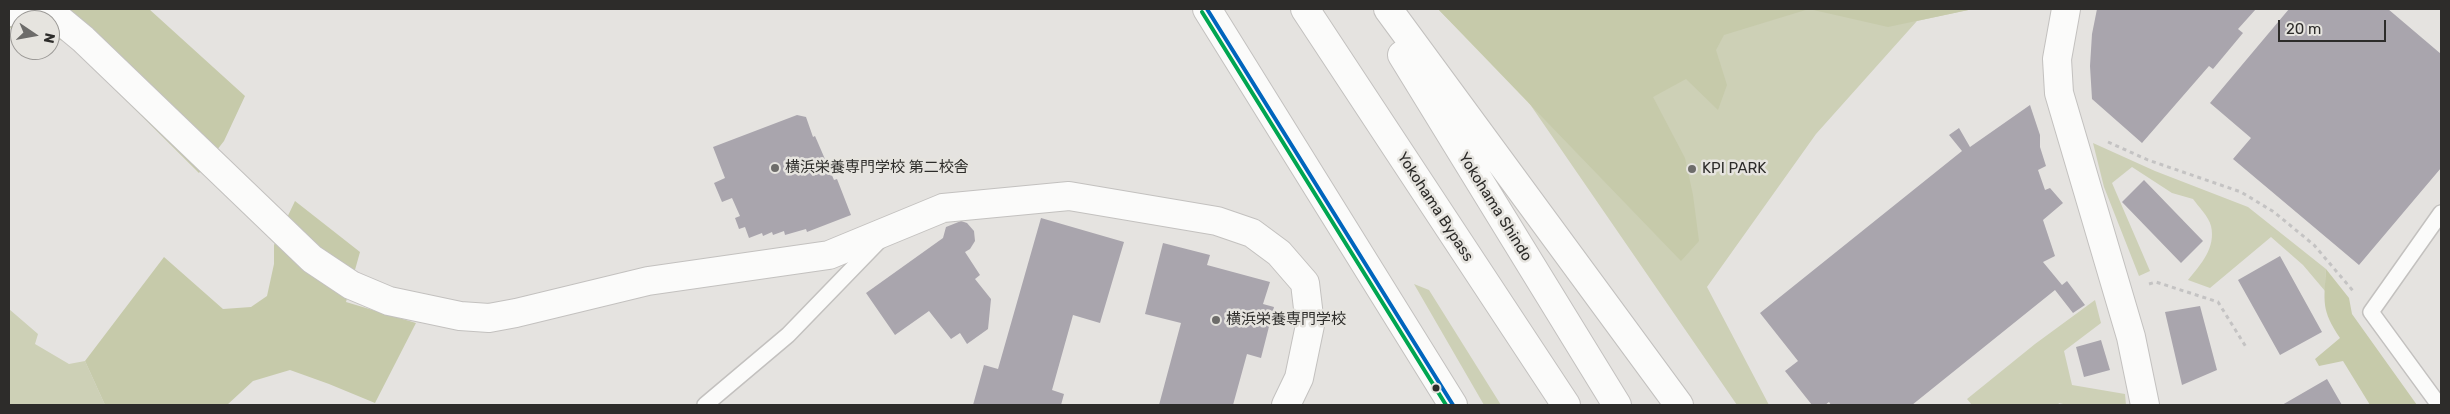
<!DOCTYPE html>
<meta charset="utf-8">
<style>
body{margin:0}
#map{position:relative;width:2450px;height:414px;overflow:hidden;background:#e5e3e0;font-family:Rubik,sans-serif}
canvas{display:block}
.frame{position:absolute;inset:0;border:10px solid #2d2c2a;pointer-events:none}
.north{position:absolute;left:10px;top:10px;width:50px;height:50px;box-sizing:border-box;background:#e6e4df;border:1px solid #9c9a97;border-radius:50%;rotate:102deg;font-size:14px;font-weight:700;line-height:20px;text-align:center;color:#2d2c2a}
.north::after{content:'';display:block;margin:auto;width:18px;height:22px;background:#6d6c6a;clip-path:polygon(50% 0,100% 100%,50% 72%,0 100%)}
.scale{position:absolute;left:2278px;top:20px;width:108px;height:22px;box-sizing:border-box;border:2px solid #2d2c2a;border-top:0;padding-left:6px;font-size:15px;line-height:18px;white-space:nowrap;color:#2d2c2a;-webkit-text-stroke:4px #e6e4df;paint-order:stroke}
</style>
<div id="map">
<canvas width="2450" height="414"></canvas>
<div class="frame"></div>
<div class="north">N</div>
<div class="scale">20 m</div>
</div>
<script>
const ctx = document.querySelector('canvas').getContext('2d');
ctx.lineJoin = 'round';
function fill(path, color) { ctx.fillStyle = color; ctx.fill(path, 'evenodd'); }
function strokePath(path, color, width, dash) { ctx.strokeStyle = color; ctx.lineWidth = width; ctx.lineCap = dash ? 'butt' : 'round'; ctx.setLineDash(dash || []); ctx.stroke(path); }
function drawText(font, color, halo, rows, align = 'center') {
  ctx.font = font + ' Rubik,"Noto Sans JP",sans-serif'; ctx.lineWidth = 5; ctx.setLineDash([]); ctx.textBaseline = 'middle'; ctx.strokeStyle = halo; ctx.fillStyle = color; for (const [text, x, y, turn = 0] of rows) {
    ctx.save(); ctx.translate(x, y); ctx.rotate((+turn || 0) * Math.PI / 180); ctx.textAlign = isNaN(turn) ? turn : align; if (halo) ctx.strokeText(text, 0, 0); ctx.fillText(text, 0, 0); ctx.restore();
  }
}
fill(new Path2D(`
 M1438,9H1973L1917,21L1816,134L1707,287L1769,405H1737L1525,97Z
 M2093,143L2155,171L2248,207L2326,269L2325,291L2303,265L2271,237L2210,288L2188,280C2201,264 2216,248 2211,226C2209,217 2198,206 2193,199L2172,193L2132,167L2112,183L2150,271L2139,276L2104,187Z
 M1414,284L1429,290L1501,405H1484Z
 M2095,300L2101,323L2064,351L2072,385L2125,394L2126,405H2067L2059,403L2058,405H1972L1967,399L2035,344Z
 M9,309L38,334L35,344L69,364L85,361L105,405H9Z`), '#cdd0b6');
fill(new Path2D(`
 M9,9H149L245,96L224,141L199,173L67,42L50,37V20H20V29L9,28Z
 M1438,9H1973L1888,27L1809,9L1724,35L1716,50L1727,85L1718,110L1686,79L1653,97L1685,158L1693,195L1699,241L1681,261Z
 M295,201L360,252L346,302L416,323L375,403L329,384L290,370L253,381L227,405H105L85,361L164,257L223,309L251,307L267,296L274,264V245Z
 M2326,269L2349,298L2352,314L2417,405H2370L2343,361L2319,366L2315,359L2340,338C2321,310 2324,302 2326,269Z`), '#c6caaa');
fill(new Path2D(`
 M2097,9H2256L2238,29L2243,33L2213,69L2209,66L2142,143L2092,99L2090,66L2092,34Z
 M2289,9H2388L2441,54V168L2359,265L2233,159L2251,138L2210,103Z
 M2030,105L2040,135V147L2046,166L2038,170L2045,190L2050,188L2063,203L2043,220L2055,256L2043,262L2062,285L2067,281L2085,305L2073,313L2055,290L1912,405H1831L1829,402L1825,405H1812L1785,371L1798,361L1760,313L1962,151L1949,135L1959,128L1970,147Z
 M797,115L806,117L813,137L815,136L834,180L837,179L851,215L807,232L806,229L785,235L784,231L773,235L772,232L763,236L762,233L749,238L745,227L739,229L735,218L740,216L732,198L722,202L714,183L725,178L713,147Z
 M2144,180L2203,241L2181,263L2122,202Z
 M1041,218L1124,242L1100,323L1073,315L1052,390L1064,394L1061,405H973L984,365L998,369Z
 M961,221L967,223L974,231L975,241L970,249L965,252L980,275L975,279L991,299L988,329L967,344L960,333L951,339L929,311L895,335L866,293L943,238L946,227Z
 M1163,243L1210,255L1207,265L1270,282L1263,304L1274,307L1261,358L1247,354L1233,405H1159L1181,323L1145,314Z
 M2280,256L2322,332L2280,355L2238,280Z
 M2200,306L2217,370L2182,385L2165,312Z
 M2101,340L2110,370L2084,377L2076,347Z
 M2327,379L2342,405H2282Z`), '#a9a5ad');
const lane = new Path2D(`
 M705,405L788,335L880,240
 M2439,405L2371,312L2441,213`);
const street = new Path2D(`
 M40,9L54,15L83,39L312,259L351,285L389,301L460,316L489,318L516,313L648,281L829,255L943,208L1069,196L1217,221L1252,233L1279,253L1305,283L1310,325L1299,378L1286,405
 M9,12L22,9`);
const secondary = new Path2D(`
 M1207,9L1453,405
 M2066,9L2057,59L2059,93L2131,337L2145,405`);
const highway = new Path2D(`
 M1305,9L1566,405
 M1388,9L1679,405
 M1402,55L1617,405`);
strokePath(lane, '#c3c1bf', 18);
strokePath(street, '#c3c1bf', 30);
strokePath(secondary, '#c3c1bf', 30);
strokePath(highway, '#c3c1bf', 30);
strokePath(new Path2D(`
 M2108,142L2148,160L2241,192L2274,212L2314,245L2354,292
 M2149,284L2156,282L2218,302L2246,347`), '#c4c3c3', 3, [4, 4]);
strokePath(lane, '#fbfbfa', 15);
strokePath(street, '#fbfbfa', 28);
strokePath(secondary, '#fbfbfa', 28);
strokePath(highway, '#fbfbfa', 28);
strokePath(new Path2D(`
 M1207,9L1453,405`), '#0065bd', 4);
strokePath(new Path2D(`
 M1202,12L1446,405`), '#00a651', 4);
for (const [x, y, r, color] of [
 [775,168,5,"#6d6c6a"],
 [1692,169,5,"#6d6c6a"],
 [1216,320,5,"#6d6c6a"],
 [1436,388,4.5,"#2d2c2a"]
]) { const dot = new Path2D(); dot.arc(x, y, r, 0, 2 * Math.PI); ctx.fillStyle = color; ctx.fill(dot); strokePath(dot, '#e6e4df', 2); }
drawText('15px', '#2d2c2a', '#e6e4df', [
 ["横浜栄養専門学校 第二校舎",785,168],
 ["KPI PARK",1702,169],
 ["横浜栄養専門学校",1226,320]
], 'left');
drawText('15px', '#2d2c2a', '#e6e4df', [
 ["Yokohama Bypass",1435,207,57],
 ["Yokohama Shindo",1495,207,58]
]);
</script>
